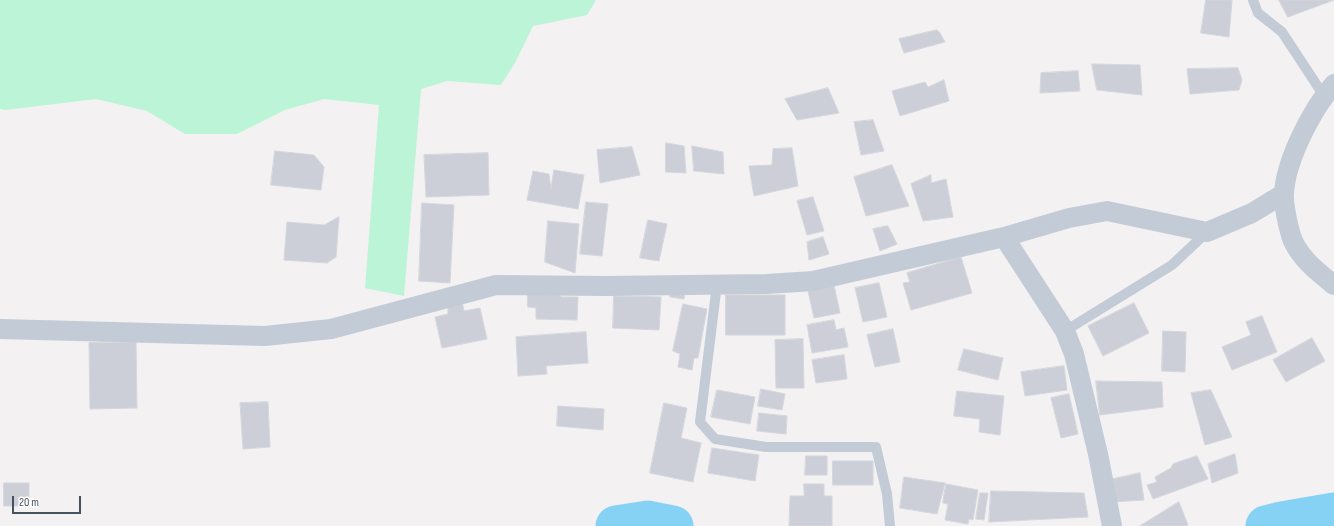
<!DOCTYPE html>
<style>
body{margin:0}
#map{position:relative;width:1334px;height:526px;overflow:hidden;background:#f3f1f1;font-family:"Sofia Sans Condensed",sans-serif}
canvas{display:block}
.scale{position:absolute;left:12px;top:496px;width:69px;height:18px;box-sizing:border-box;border:2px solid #465160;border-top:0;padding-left:5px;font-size:12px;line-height:14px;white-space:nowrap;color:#465160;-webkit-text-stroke:3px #fff;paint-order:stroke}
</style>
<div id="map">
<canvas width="1334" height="526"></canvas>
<div class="scale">20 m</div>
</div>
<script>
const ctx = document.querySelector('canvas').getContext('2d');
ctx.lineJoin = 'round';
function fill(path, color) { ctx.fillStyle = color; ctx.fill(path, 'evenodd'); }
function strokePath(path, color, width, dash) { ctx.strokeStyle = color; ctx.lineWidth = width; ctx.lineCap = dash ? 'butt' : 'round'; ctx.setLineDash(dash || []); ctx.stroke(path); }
fill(new Path2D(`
 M0,0H596L587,15L533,26L516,61L501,85L447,81L421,89L404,296L365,288L379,105L324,99L285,110L237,134H185L147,111L96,99L5,110L0,109Z`), '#bcf4d8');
strokePath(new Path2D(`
 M616,526L648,521L673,526
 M1266,526L1282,522L1334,513`), '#85d2f5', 41);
const building = new Path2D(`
 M1206,0H1232L1229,37L1201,33Z
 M1279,0H1334L1288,17Z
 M937,30L940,33L945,42L904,53L899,39Z
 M1092,64L1140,65L1142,95L1097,90Z
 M1238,68L1242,80L1239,90L1190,94L1187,69Z
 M1078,71L1080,91L1040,93L1041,73Z
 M944,80L949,101L900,116L892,91L925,82L928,87Z
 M828,88L839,113L797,120L785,99Z
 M873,120L884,151L861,155L854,122Z
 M666,143L684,146L686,173L666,172Z
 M692,146L723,152L724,174L694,171Z
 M632,147L640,175L600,183L597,150Z
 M792,148L798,186L754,196L749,166L772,165L773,149Z
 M275,151L314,155L324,167L321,190L271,185Z
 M488,153L489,195L426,197L424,155Z
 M892,165L909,206L866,216L854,177Z
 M554,170L584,175L578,209L527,200L533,171L549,174L551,189Z
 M931,175V183L946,179L953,217L923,221L911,184Z
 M813,197L824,231L807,235L797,201Z
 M586,202L608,204L602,256L580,254Z
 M422,203L454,205L450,283L419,281Z
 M339,217L336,257L327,263L284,260L287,222L324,225Z
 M648,220L667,224L659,261L640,258Z
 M548,221L579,224L575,273L545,262Z
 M888,226L897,244L880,251L873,229Z
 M823,237L829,254L809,260L807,242Z
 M961,257L972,293L911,310L903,283L910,282L907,273Z
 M879,283L887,317L863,322L855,288Z
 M834,285L840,313L814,318L808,291Z
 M671,286L685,288L684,299L670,297Z
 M528,290L554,291L561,297H578L577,320L536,319V308L528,307Z
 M726,295H785V335H726Z
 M614,296L661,297L659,330L613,328Z
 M462,301L464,311L480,308L487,339L442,348L435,317L448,314V305Z
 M1134,303L1149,333L1103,356L1088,326Z
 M683,304L707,309L698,358H694L692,370L678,367L680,354L673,351Z
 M1262,316L1277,352L1232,370L1222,347L1251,335L1246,322Z
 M834,320L836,330L844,328L848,347L812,353L807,325Z
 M893,329L900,362L875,367L867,335Z
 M1163,331L1186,332L1185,372L1162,371Z
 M586,332L588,363L546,366L547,374L518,376L516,337Z
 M1312,338L1325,361L1286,382L1273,360Z
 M803,339L804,388H776L775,340Z
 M136,342L137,408L90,409L89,343Z
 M964,349L1003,358L998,380L958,370Z
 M844,355L847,379L816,383L812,360Z
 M1064,366L1067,390L1025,396L1021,372Z
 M1096,381L1162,382L1163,407L1100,415Z
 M761,389L785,394L782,410L758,406Z
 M717,390L755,397L750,424L711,417Z
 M1211,390L1232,437L1205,445L1191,393Z
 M957,391L1004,396L1000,435L979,432L980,419L954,416Z
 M1069,394L1078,434L1061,438L1051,398Z
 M268,402L270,447L243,449L240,403Z
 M664,403L687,408L681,438L701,443L693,482L650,473Z
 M558,406L604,409L603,430L557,426Z
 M759,413L787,416L786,434L757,431Z
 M712,448L759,455L755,481L708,473Z
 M1235,454L1238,473L1212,483L1208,464Z
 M806,456H827V475H805Z
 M1197,456L1208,479L1153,499L1147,485L1157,482L1155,477L1171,468L1173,464Z
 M833,461H873V485H833Z
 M1140,473L1144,500L1112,502L1109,480Z
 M904,477L945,483L937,514L900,508Z
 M4,483H29V506H4Z
 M804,484H824V496H832V526H789L790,496H804Z
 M946,484L978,490L973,520L969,519L968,524L945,520L948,504L943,503Z
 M991,491L1084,493L1088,517L989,522Z
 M980,493H988L984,520L976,519Z
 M1179,502L1188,525L1185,526H1140Z`);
fill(building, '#cccfd7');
strokePath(building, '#d4d6dd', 1);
strokePath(new Path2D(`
 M1253,0L1258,13L1282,32L1324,96
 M717,284L700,422L715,439L766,447H876L887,494L890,526
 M1065,331L1172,265L1207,232`), '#c3cbd7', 10);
strokePath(new Path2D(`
 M1334,84C1312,109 1286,160 1284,193C1283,204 1289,231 1293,241C1302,260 1318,272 1334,285
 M1004,237L1065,331L1074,354L1098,454L1112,526
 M0,329L265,336L331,329L496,285L607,286L767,284L813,281L1004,237L1069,218L1107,211L1207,232L1252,213L1283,194`), '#c3cbd7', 20);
</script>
